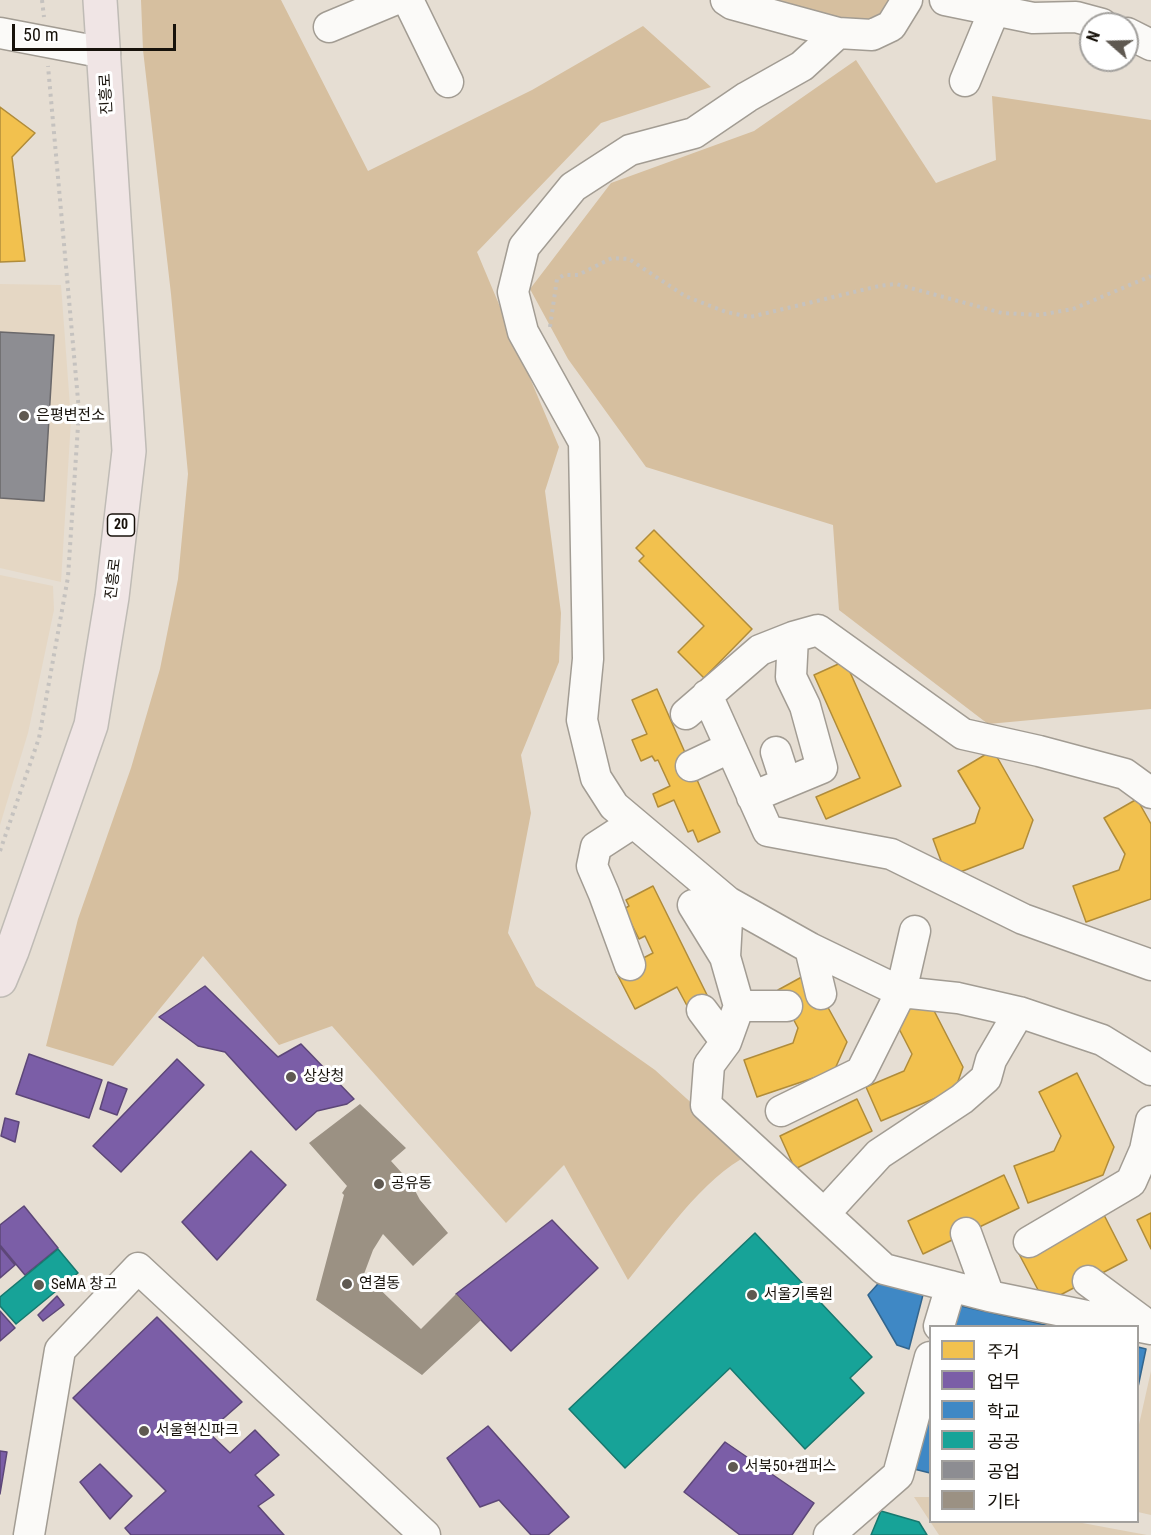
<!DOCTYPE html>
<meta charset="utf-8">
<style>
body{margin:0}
#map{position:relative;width:1151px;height:1535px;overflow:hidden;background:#e6ded3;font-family:"Roboto Condensed","Noto Sans KR",sans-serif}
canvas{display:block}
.legend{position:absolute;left:929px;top:1325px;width:210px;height:198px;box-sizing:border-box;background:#fff;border:2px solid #a2a09d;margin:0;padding:8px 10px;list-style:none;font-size:18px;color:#17120b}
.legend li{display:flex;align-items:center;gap:12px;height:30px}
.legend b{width:30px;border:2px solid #a2a09d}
.north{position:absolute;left:1079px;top:12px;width:60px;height:60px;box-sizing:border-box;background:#fff;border:2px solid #a2a09d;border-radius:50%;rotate:290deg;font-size:16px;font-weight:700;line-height:24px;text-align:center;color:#17120b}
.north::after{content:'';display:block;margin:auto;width:21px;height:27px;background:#5f5951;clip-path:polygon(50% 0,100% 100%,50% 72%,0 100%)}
.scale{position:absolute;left:12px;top:24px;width:164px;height:27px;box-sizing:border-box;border:3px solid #17120b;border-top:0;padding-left:8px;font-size:18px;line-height:21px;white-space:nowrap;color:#17120b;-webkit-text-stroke:4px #fff;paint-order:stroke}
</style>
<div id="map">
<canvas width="1151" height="1535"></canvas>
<ul class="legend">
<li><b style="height:16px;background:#f2c14e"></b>주거</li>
<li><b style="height:16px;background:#7b5ea7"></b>업무</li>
<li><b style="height:16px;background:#3f88c5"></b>학교</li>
<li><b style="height:16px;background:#17a398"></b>공공</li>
<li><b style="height:16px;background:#8d8d92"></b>공업</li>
<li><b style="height:16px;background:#9b9183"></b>기타</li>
</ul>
<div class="north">N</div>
<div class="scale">50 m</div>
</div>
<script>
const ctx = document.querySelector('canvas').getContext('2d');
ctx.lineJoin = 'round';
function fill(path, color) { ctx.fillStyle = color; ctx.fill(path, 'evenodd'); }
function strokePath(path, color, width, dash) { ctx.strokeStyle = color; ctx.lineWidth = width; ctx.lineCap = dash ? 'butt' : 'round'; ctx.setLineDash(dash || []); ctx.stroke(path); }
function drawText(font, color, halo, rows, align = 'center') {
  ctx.font = font + ' "Roboto Condensed","Noto Sans KR",sans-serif'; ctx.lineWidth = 6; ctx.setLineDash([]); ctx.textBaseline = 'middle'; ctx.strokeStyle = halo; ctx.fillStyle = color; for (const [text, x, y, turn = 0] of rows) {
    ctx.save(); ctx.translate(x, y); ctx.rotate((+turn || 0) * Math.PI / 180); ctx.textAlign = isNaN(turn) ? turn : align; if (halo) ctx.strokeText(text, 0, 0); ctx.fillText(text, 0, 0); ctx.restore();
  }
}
fill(new Path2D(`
 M0,284L61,285L71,420L61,582L0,568Z
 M0,575L53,586L54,610L28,733L0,825Z`), '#e5d7c4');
fill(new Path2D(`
 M1151,1371V1515L1138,1512V1429Z
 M914,1497H930V1522H1077L1147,1535H939Z`), '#decdb5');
fill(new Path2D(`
 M141,0H281L368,171L532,90L643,26L711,87L601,123L477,252L559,447L545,491L561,613L559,662L521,755L531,813L508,933L536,986L655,1070L749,1155C703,1177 661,1240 628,1280L564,1165L506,1223L332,1026L279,1045L203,956L113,1066L46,1046L78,919L131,768L160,669L178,579L188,474L171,294L143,50Z
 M748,0H890L881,16L858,23Z
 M856,60L936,183L996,160L992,96L1151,120V709L988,724L839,610L833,525L646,467L568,359L530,289L611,183L754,131Z`), '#d6bf9f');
const homes = new Path2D(`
 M0,107L35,133L12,157L25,261L0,262Z
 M654,530L752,629L704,678L678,652L704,626L639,561L644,556L636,548Z
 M845,661L901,786L826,819L816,797L860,778L814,675Z
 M657,689L720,832L698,842L693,830L688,832L674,800L658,807L653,794L670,786L658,760L655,761L652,756L641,761L632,740L647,734L632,700Z
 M993,750L1033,820L1023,848L947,877L933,839L975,823L980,808L958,771Z
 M1137,799L1151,824V899L1086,922L1073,886L1119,870L1125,854L1104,818Z
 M653,886L712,1005L692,1015L677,987L635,1009L616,972L653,953L645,936L639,939L624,909L629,906L626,900Z
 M809,973L847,1042L834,1071L757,1097L744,1060L793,1043L798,1028L778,990Z
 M928,999L963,1067L955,1090L881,1121L866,1087L904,1071L912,1054L893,1017Z
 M1077,1073L1114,1147L1103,1175L1028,1203L1014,1166L1054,1151L1061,1136L1039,1092Z
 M857,1099L872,1131L795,1169L780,1136Z
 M1004,1175L1019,1208L923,1254L908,1221Z
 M1102,1211L1127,1260L1045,1303L1019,1254Z
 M1151,1213V1249L1137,1220Z`);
fill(homes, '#f2c14e');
strokePath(homes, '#b08c3a', 1.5);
const offices = new Path2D(`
 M205,986L278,1057L301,1044L354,1099L347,1104L317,1111L296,1130L225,1052L198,1046L159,1017Z
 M29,1054L102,1080L89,1118L16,1094Z
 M177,1059L204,1085L121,1172L93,1146Z
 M108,1082L127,1089L117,1115L100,1109Z
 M5,1118L19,1122L15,1142L1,1136Z
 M251,1151L286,1185L217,1260L182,1222Z
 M24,1206L58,1248L25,1275L0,1245V1225Z
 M552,1220L598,1268L511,1351L456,1294Z
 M0,1247L15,1265L0,1278Z
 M57,1296L64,1305L43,1321L38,1315Z
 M0,1311L15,1328L0,1341Z
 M157,1317L242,1402L208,1432L230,1453L255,1430L279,1455L255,1475L274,1495L258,1506L284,1535H131L125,1528L166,1491L73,1398Z
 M488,1426L569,1517L548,1535H531L499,1500L480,1507L447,1458Z
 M725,1442L814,1503L792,1535H740L684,1492Z
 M0,1451L7,1452L0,1494Z
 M100,1464L132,1496L110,1519L80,1482Z`);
fill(offices, '#7b5ea7');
strokePath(offices, '#5d4778', 1.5);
const schools = new Path2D(`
 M885,1276L924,1291L909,1349L897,1345L868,1295Z
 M952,1304L1050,1326H947Z
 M1138,1347L1146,1349L1138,1387Z
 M930,1398V1473L914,1469Z`);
fill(schools, '#3f88c5');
strokePath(schools, '#33658d', 1.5);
const public = new Path2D(`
 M755,1233L872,1357L850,1378L864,1393L805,1449L730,1368L625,1468L569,1409Z
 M58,1249L78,1273L16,1324L0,1306V1297Z
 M881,1511L919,1522L927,1535H871Z`);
fill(public, '#17a398');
strokePath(public, '#17786e', 1.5);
const industry = new Path2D(`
 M0,332L54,335L44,501L0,498Z`);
fill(industry, '#8d8d92');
strokePath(industry, '#6a686a', 1.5);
fill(new Path2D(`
 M360,1104L406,1148L391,1161L411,1183L420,1200L448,1233L413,1266L383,1234L373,1250L364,1274L421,1329L456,1294L481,1320L422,1375L316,1300L344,1195L342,1193L347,1186L309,1143Z`), '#9b9183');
const minor = new Path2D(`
 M408,0L448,82
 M726,0L732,4L838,33L872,35L891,26L907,0
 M945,0L1033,18L1076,17L1102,24
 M329,27L394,0
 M0,33L105,53
 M838,33L802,66L747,97L694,133L630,150L573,187L524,247L513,292L523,332L584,442L588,659L582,720L596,778L614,806L728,902L810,948L901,992L958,998L1019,1012L1102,1040L1151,1070
 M1127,33L1151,45
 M965,81L994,11
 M707,695L768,831L891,854L1023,919L1151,965
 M686,714L760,650L793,637L818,630L963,734L1039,751L1125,774L1151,793
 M776,752L786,783
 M691,766L729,748
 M752,797L822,768L805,706L791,677L793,637
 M728,902L725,957L739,1006L726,1042L709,1065L706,1105L884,1269L989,1296L1151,1329
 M693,905L725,957
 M810,948L821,994
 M630,965L604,894L592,866L596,847L633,823
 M739,1006H787
 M702,1010L726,1042
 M781,1111L861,1072L901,992L915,931
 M825,1213L879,1154L962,1099L986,1078L991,1060L1019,1012
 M966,1233L989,1296
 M1029,1242L1131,1182L1145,1150L1151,1121
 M1088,1281L1146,1324
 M939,1326L951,1286
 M29,1535L60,1350L138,1268L425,1535
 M829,1535L898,1475L930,1357`);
const major = new Path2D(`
 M0,980L12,951L91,725L112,597L129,451L100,0`);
strokePath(minor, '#a29c93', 33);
strokePath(major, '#bfbbb5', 36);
strokePath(new Path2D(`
 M42,0L44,17
 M550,327L557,279L564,275H578L612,258L629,259L685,296L726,312L750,317L879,286L896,284L1002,313L1039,315L1073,309L1151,276
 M0,851L39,738L68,577L79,411L48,66`), '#c5c2bf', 4, [3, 4.5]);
strokePath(minor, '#fbfaf8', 30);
strokePath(major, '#f0e5e5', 33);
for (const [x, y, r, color] of [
 [24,416,6,"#5f5951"],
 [291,1077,6,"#5f5951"],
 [379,1184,6,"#5f5951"],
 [347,1284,6,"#5f5951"],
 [39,1285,6,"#5f5951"],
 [752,1295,6,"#5f5951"],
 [144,1431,6,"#5f5951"],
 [733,1467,6,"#5f5951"]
]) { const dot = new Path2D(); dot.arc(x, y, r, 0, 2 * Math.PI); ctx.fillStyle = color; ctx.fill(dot); strokePath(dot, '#fff', 2); }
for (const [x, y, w] of [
 [121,525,27]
]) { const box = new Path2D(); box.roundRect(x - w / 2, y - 11, w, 22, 4.5); ctx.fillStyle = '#fff'; ctx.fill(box); strokePath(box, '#17120b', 1.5); }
drawText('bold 14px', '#17120b', null, [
 ["20",121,525]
]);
drawText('15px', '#17120b', '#fff', [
 ["진흥로",107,94,-93],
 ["진흥로",114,579,-83]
]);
drawText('15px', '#17120b', '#fff', [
 ["은평변전소",36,416],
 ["상상청",303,1077],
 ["공유동",391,1184],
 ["연결동",359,1284],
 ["SeMA 창고",51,1285],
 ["서울기록원",764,1295],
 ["서울혁신파크",156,1431],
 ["서북50+캠퍼스",745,1467]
], 'left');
</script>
